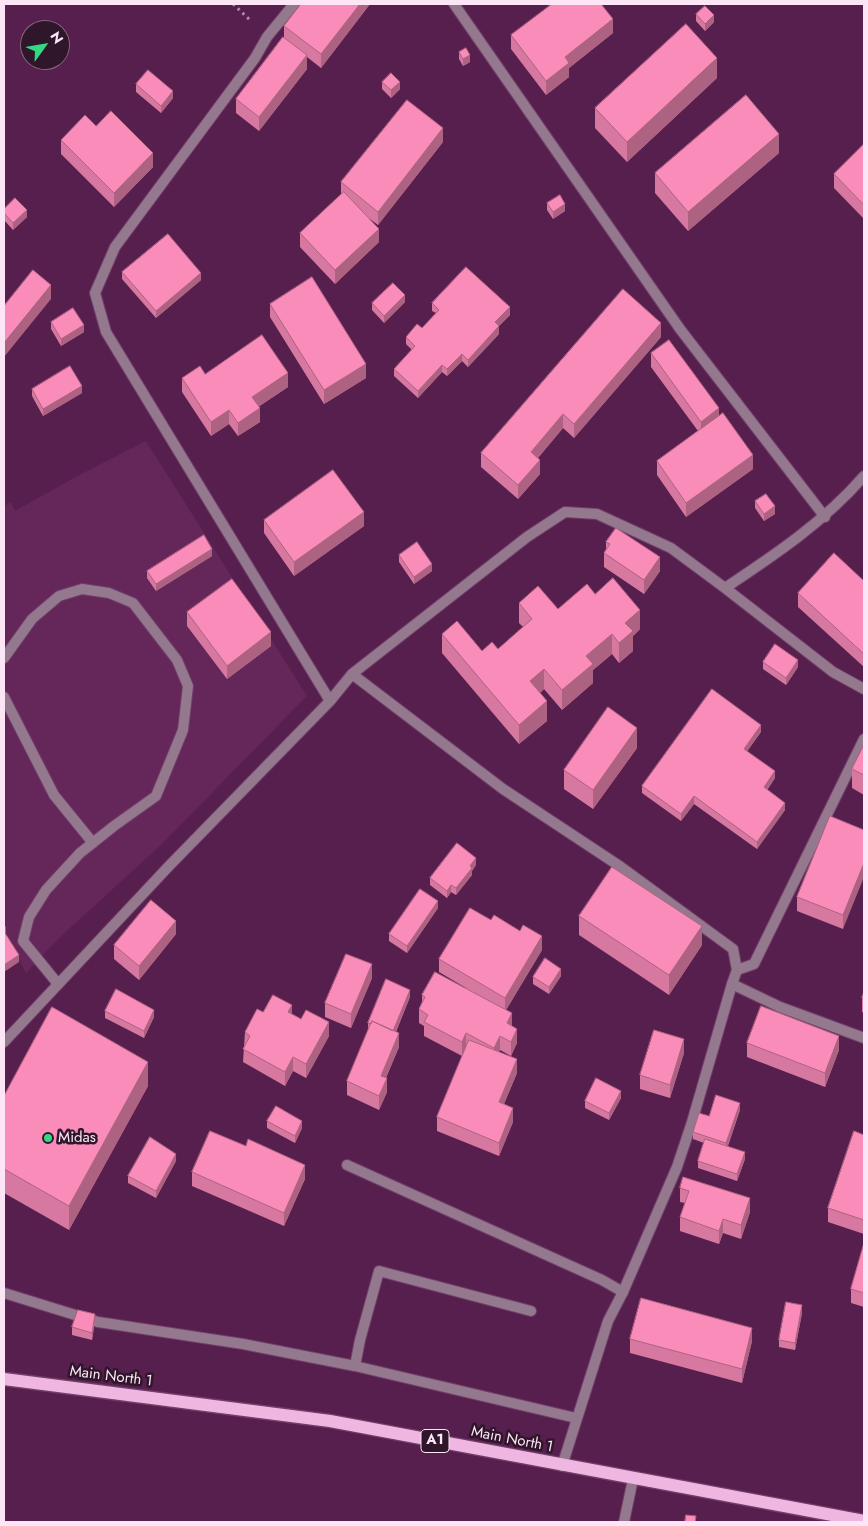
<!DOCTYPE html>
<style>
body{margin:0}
#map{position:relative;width:868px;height:1526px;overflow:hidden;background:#571f4e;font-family:Jost,sans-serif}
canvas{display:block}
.frame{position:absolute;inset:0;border:5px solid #fce6f6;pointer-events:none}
.north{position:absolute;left:20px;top:20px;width:50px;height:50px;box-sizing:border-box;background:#2f162a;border:1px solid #81697c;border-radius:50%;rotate:58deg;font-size:14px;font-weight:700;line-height:20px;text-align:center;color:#fce6f6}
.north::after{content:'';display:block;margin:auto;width:18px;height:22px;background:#32d882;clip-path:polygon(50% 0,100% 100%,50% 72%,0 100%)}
</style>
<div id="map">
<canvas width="868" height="1526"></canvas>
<div class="frame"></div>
<div class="north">N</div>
</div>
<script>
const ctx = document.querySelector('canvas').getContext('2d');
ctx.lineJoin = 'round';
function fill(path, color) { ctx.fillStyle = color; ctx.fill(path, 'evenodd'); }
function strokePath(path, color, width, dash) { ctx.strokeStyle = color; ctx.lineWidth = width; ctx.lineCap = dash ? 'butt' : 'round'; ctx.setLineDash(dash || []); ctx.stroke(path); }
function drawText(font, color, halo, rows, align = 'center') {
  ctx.font = font + ' Jost,sans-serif'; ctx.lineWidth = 5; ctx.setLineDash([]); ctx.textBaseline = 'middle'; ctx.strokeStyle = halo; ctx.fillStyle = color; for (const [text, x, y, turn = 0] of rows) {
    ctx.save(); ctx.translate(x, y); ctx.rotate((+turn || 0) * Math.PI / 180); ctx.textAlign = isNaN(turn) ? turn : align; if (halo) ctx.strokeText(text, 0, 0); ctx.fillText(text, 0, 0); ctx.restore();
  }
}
fill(new Path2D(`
 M146,441L307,696L161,845L57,940L26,973L4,932V506L11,502L15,511L81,474Z`), '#65265a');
const service = new Path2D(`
 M4,658L32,619L59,596L82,589L109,593L133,603L177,660L188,686L183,730L156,796L114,826L80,853L46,890L29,917L23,941L58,984
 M4,697L54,795L93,843
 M737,970L754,964L864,739
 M347,1165L602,1280L623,1292L677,1167L692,1122L732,984L780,1007L864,1038
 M4,1293L98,1322L243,1344L355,1366L576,1418
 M355,1366L360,1340L379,1271L531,1311`);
const minor = new Path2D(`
 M294,4L267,37L255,58L115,247L95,293L106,332L330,701
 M454,4L680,329L825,517
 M725,588C776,554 824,522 864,476
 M352,674L503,789L621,867L733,949L737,970L732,984
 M4,1042L169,866L330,701L352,674L527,537L565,512L597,514L671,548L725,588L833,672L864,689
 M562,1466L608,1321L623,1292
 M624,1522L633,1479`);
const primary = new Path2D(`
 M4,1379L330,1421L864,1521`);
strokePath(service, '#713f69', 12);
strokePath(minor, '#713f69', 12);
strokePath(primary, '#713f69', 15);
strokePath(new Path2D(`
 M233,4L251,21`), '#b08aa8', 3, [2.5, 4]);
strokePath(service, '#94788e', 10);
strokePath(minor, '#94788e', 10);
strokePath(primary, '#f0b6e2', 12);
fill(new Path2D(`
 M370,4L321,68L307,57V69L259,131L236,113V99L284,38V26Z
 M696,14L714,22L705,31L696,21Z
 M613,33L569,68V77L546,95L511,49V35Z
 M459,52L470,62L463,66L459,59Z
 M717,78L627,162L595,128V108Z
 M382,82L400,89L391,98L382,89Z
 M136,84L173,98L161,113L136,92Z
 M61,140L153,167L114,207L61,154Z
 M443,142L378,225L370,219L379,242L335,284L300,247V233L341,194V182Z
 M864,144V219L834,188V174Z
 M779,153L688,231L655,193V173Z
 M547,203L565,211L553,219L547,210Z
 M4,209L27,217L13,230L4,220Z
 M122,272L201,280L156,318L122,279Z
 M405,302L384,323L372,310V303Z
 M432,303L510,315L499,326V334L468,367L462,361L447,376L442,372L418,398L394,376V369L412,350L406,344V337L422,328L436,313L432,311Z
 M270,304L366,378L324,404L270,317Z
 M51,322L84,332L61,346L51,329Z
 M661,337L574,438L563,428L538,458L540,474L518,499L481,467V453Z
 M651,353L719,416L753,469L686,517L657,475V461L698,431L651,367Z
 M205,374L288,387L258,407L260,422L238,436L229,424L211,436L182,392V378Z
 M32,389L82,393L43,416L32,396Z
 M755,501L775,514L764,521L755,508Z
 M264,520L364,526L294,576L264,533Z
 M606,542L660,571L644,594L604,567V553L606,549Z
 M399,555L432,571L414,584L399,562Z
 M212,556L156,591L147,578V571Z
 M864,581V667L798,607V593Z
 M595,594L640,629L633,636V651L619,663L612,654L593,670V683L562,710L544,689L540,693L547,721L519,744L442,653V634L482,651L498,649L523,627L519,623V603L558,609Z
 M187,612L271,646L227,679L187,626Z
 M763,662L798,667L786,685L763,669Z
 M761,732L747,751L775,778L767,790L785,810L757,849L694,804L681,821L642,793V786Z
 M864,745V795L852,788V769Z
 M637,748L593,809L564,789V770Z
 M864,830L843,929L797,911V897Z
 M476,865L472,871V875L456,895L451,892L447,898L430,885V878Z
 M438,908L407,953L389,941V934Z
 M579,916L702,945L669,995L579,935Z
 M176,934L139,980L114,959V945Z
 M542,950L506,1010L517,1043L511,1056L500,1050L499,1052L517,1073L504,1104L513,1122L499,1156L437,1131V1117L464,1051L462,1056L424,1036V1026L419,1023V1009L422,1002V995L466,988L439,972V959Z
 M561,976L549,994L533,984V977Z
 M372,978L351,1028L325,1017V1003Z
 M864,992V1013L862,1012V998Z
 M410,997L396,1032L399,1047L386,1078L387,1092L379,1110L347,1095V1081L368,1030V1023Z
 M105,1011L154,1017L144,1038L105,1018Z
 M263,1012L292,1014L329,1036L306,1078L293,1071L285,1086L243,1062L245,1032Z
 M747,1043L839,1050L825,1087L747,1057Z
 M684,1053L670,1098L640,1089V1075Z
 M148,1086L69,1230L4,1193V1096Z
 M621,1098L609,1120L585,1108V1101Z
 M740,1110L728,1146L745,1159L737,1181L698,1168V1161L704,1143L693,1139V1132L709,1116Z
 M267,1121L302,1128L295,1143L267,1128Z
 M864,1135V1234L828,1222V1208Z
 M176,1161L156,1198L128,1183V1176Z
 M192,1172L305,1179L284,1226L192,1186Z
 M680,1188L750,1212L741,1239L723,1233L719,1244L680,1231V1217L685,1203L680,1202Z
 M864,1243V1307L851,1303V1289Z
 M802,1313L795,1350L779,1347V1340Z
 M95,1321L92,1340L72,1335V1327Z
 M630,1339L752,1341L742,1383L630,1353Z`), '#d6789f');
fill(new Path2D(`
 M360,4H370L321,68V54Z
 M714,15V22L705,31V24Z
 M613,19V33L569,68V77L546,95V81L565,57Z
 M307,55V69L259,131V117Z
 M470,55V62L463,66V59Z
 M717,58V78L627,162V142Z
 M400,82V89L391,98V90Z
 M173,91V98L161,113V106Z
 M443,128V142L378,225V212Z
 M779,134V153L688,231V212Z
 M153,153V167L114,207V193Z
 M565,204V211L553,219V212Z
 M27,210V217L13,230V223Z
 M379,229V242L335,284V270Z
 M201,273V280L156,318V311Z
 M51,285V299L4,357V343Z
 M405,295V302L384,323V316Z
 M510,307V315L495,329V322Z
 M661,323V337L574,438V424Z
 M84,325V332L61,346V339Z
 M499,326V334L468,367V360Z
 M462,354V361L447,376V369Z
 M366,364V378L324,404V390Z
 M442,365V372L418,398V391Z
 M288,373V387L252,411V397Z
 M82,386V393L43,416V409Z
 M260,408V422L238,436V423Z
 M719,408V422L701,435V422Z
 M229,410V424L211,436V422Z
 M563,414V428L531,466V452Z
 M753,455V469L686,517V503Z
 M540,460V474L518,499V485Z
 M775,506V514L764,521V514Z
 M364,512V526L294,576V562Z
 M212,549V556L156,591V584Z
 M660,557V571L644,594V580Z
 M432,564V571L414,584V577Z
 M640,610V629L633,636V651L619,663V643L625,623Z
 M271,632V646L227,679V666Z
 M612,634V654L593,670V683L562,710V690L586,656Z
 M798,660V667L786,685V678Z
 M544,669V689L530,701V681Z
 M547,701V721L519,744V725Z
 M761,725V732L744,756V749Z
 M637,728V748L593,809V790Z
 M775,771V778L764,795V787Z
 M694,796V804L681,821V814Z
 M785,803V810L757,849V842Z
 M476,858V865L472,871V875L456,895V888L470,866Z
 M864,863V877L843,929V915Z
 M451,885V892L447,898V891Z
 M438,901V908L407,953V946Z
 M176,921V934L139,980V966Z
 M6,926V934L4,935V928Z
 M702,926V945L669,995V975Z
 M542,936V950L505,1012V998Z
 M19,955V962L4,972V965Z
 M372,964V978L351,1028V1014Z
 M561,969V976L549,994V987Z
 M410,990V997L392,1040V1033Z
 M292,1005V1019L288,1012Z
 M154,1010V1017L144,1038V1031Z
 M512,1013V1027L507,1023Z
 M329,1022V1036L306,1078V1064Z
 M517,1029V1043L511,1056V1042Z
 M399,1033V1047L381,1089V1076Z
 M466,1033V1047L462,1056V1042Z
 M500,1036V1050L494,1062V1048Z
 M839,1036V1050L825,1087V1073Z
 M684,1039V1053L670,1098V1085Z
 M293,1057V1071L285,1086V1072Z
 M517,1059V1073L499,1116V1102Z
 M148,1062V1086L69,1230V1206Z
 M387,1078V1092L379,1110V1096Z
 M621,1091V1098L609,1120V1113Z
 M740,1103V1110L726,1150V1143Z
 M513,1108V1122L499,1156V1143Z
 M302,1121V1128L295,1143V1136Z
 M745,1152V1159L737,1181V1174Z
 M176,1154V1161L156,1198V1191Z
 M305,1165V1179L284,1226V1213Z
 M750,1198V1212L741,1239V1225Z
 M723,1219V1233L719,1244V1231Z
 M802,1305V1313L795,1350V1343Z
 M95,1314V1321L92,1340V1333Z
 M752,1328V1341L742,1383V1369Z`), '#ae6282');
const building = new Path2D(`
 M301,4H360L321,54L284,26Z
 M552,4H601L613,19L565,57L569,63L546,81L511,35Z
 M705,6L714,15L705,24L696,14Z
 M686,24L717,58L627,142L595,108Z
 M283,37L307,55L259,117L236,99Z
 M466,48L470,55L463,59L459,52Z
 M148,70L173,91L161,106L136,84Z
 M391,73L400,82L391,90L382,82Z
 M746,95L779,134L688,212L655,173Z
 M407,100L443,128L378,212L341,182Z
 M111,111L153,153L114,193L61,140L85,115L96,126Z
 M864,144V205L834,174Z
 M344,192L379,229L335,270L300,233Z
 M560,195L565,204L553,212L547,203Z
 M15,198L27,210L13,223L4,213V209Z
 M168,234L201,273L156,311L122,272Z
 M466,267L510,307L495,322L499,326L468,360L462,354L447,369L442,365L418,391L394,369L415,346L406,337L417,324L422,328L439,310L432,303Z
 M33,270L51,285L4,343V306Z
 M312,277L366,364L324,390L270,304Z
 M393,283L405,295L384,316L372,303Z
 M623,289L661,323L574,424L563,414L531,452L540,460L518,485L481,453Z
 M73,308L84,325L61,339L51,322Z
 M262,335L288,373L252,397L260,408L238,423L229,410L211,422L182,378L200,366L205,374Z
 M669,340L719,408L701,422L651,353Z
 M70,366L82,386L43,409L32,389Z
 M723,413L753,455L686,503L657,461Z
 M333,470L364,512L294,562L264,520Z
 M766,494L775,506L764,514L755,501Z
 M616,528L660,557L644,580L604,553L610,544L606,542Z
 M204,535L212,549L156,584L147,571Z
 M417,542L432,564L414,577L399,555Z
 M834,553L864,581V654L798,593Z
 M613,578L640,610L625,623L633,631L619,643L612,634L586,656L593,664L562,690L544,669L530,681L547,701L519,725L442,634L457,621L482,651L492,642L498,649L532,619L519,603L538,586L558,609L587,584L595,594Z
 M232,579L271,632L227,666L187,612Z
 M775,644L798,660L786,678L763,662Z
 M712,689L761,725L744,749L775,771L764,787L785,803L757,842L694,796L681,814L642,786Z
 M608,707L637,728L593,790L564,770Z
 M864,745V775L852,769Z
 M830,816L864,830V863L843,915L797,897Z
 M457,843L476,858L470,866L472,868L456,888L451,885L447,891L430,878Z
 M612,867L702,926L669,975L579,916Z
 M420,889L438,901L407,946L389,934Z
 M151,900L176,921L139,966L114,945Z
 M470,908L491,920L494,915L520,931L523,925L542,936L505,998L439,959Z
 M5,933L19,955L4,965V934Z
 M346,954L372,964L351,1014L325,1003Z
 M545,958L561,969L549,987L533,977Z
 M435,972L512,1013L507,1023L517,1029L511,1042L500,1036L494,1048L466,1033L462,1042L424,1022L428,1015L419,1009L425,997L422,995Z
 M386,979L410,990L393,1031L372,1021L371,1024L368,1023Z
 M116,989L154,1010L144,1031L105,1011Z
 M864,992V999L862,998Z
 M273,995L292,1005L288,1012L301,1019L306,1010L329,1022L306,1064L293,1057L285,1072L243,1049L250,1036L245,1032L257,1009L263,1012Z
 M761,1006L839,1036L825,1073L747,1043Z
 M52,1007L148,1062L69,1206L4,1169V1096Z
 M372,1021L399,1033L381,1076L387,1078L379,1096L347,1081Z
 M654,1030L684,1039L670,1085L640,1075Z
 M469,1040L517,1059L499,1102L513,1108L499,1143L437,1117Z
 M596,1078L621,1091L609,1113L585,1101Z
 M716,1095L740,1103L726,1143L693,1132L699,1113L709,1116Z
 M276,1106L302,1121L295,1136L267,1121Z
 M210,1131L246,1146L248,1139L305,1165L284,1213L192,1172Z
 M854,1131L864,1135V1220L828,1208Z
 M150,1137L176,1154L156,1191L128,1176Z
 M705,1139L745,1152L737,1174L698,1161Z
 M683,1177L750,1198L741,1225L723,1219L719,1231L680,1217L689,1191L680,1188Z
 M864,1243V1293L851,1289Z
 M641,1298L752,1328L742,1369L630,1339Z
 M786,1302L802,1305L795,1343L779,1340Z
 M78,1310L95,1314L92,1333L72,1327Z
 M686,1515L696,1516L695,1522H685Z`);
fill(building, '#f98cb9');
strokePath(building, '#ae6282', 1);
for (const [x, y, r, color] of [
 [48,1138,5,"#32d882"]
]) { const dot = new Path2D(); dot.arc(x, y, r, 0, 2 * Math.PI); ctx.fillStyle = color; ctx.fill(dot); strokePath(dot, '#2f162a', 2); }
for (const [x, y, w] of [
 [435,1441,28]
]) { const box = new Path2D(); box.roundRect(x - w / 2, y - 11.5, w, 23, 4); ctx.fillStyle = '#2f162a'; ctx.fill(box); strokePath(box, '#fce6f6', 1); }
drawText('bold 14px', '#fce6f6', null, [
 ["A1",435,1441]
]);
drawText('15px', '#fce6f6', '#2f162a', [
 ["Midas",58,1138]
], 'left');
drawText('15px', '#fce6f6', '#2f162a', [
 ["Main North 1",111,1377,7],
 ["Main North 1",512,1440,11]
]);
</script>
